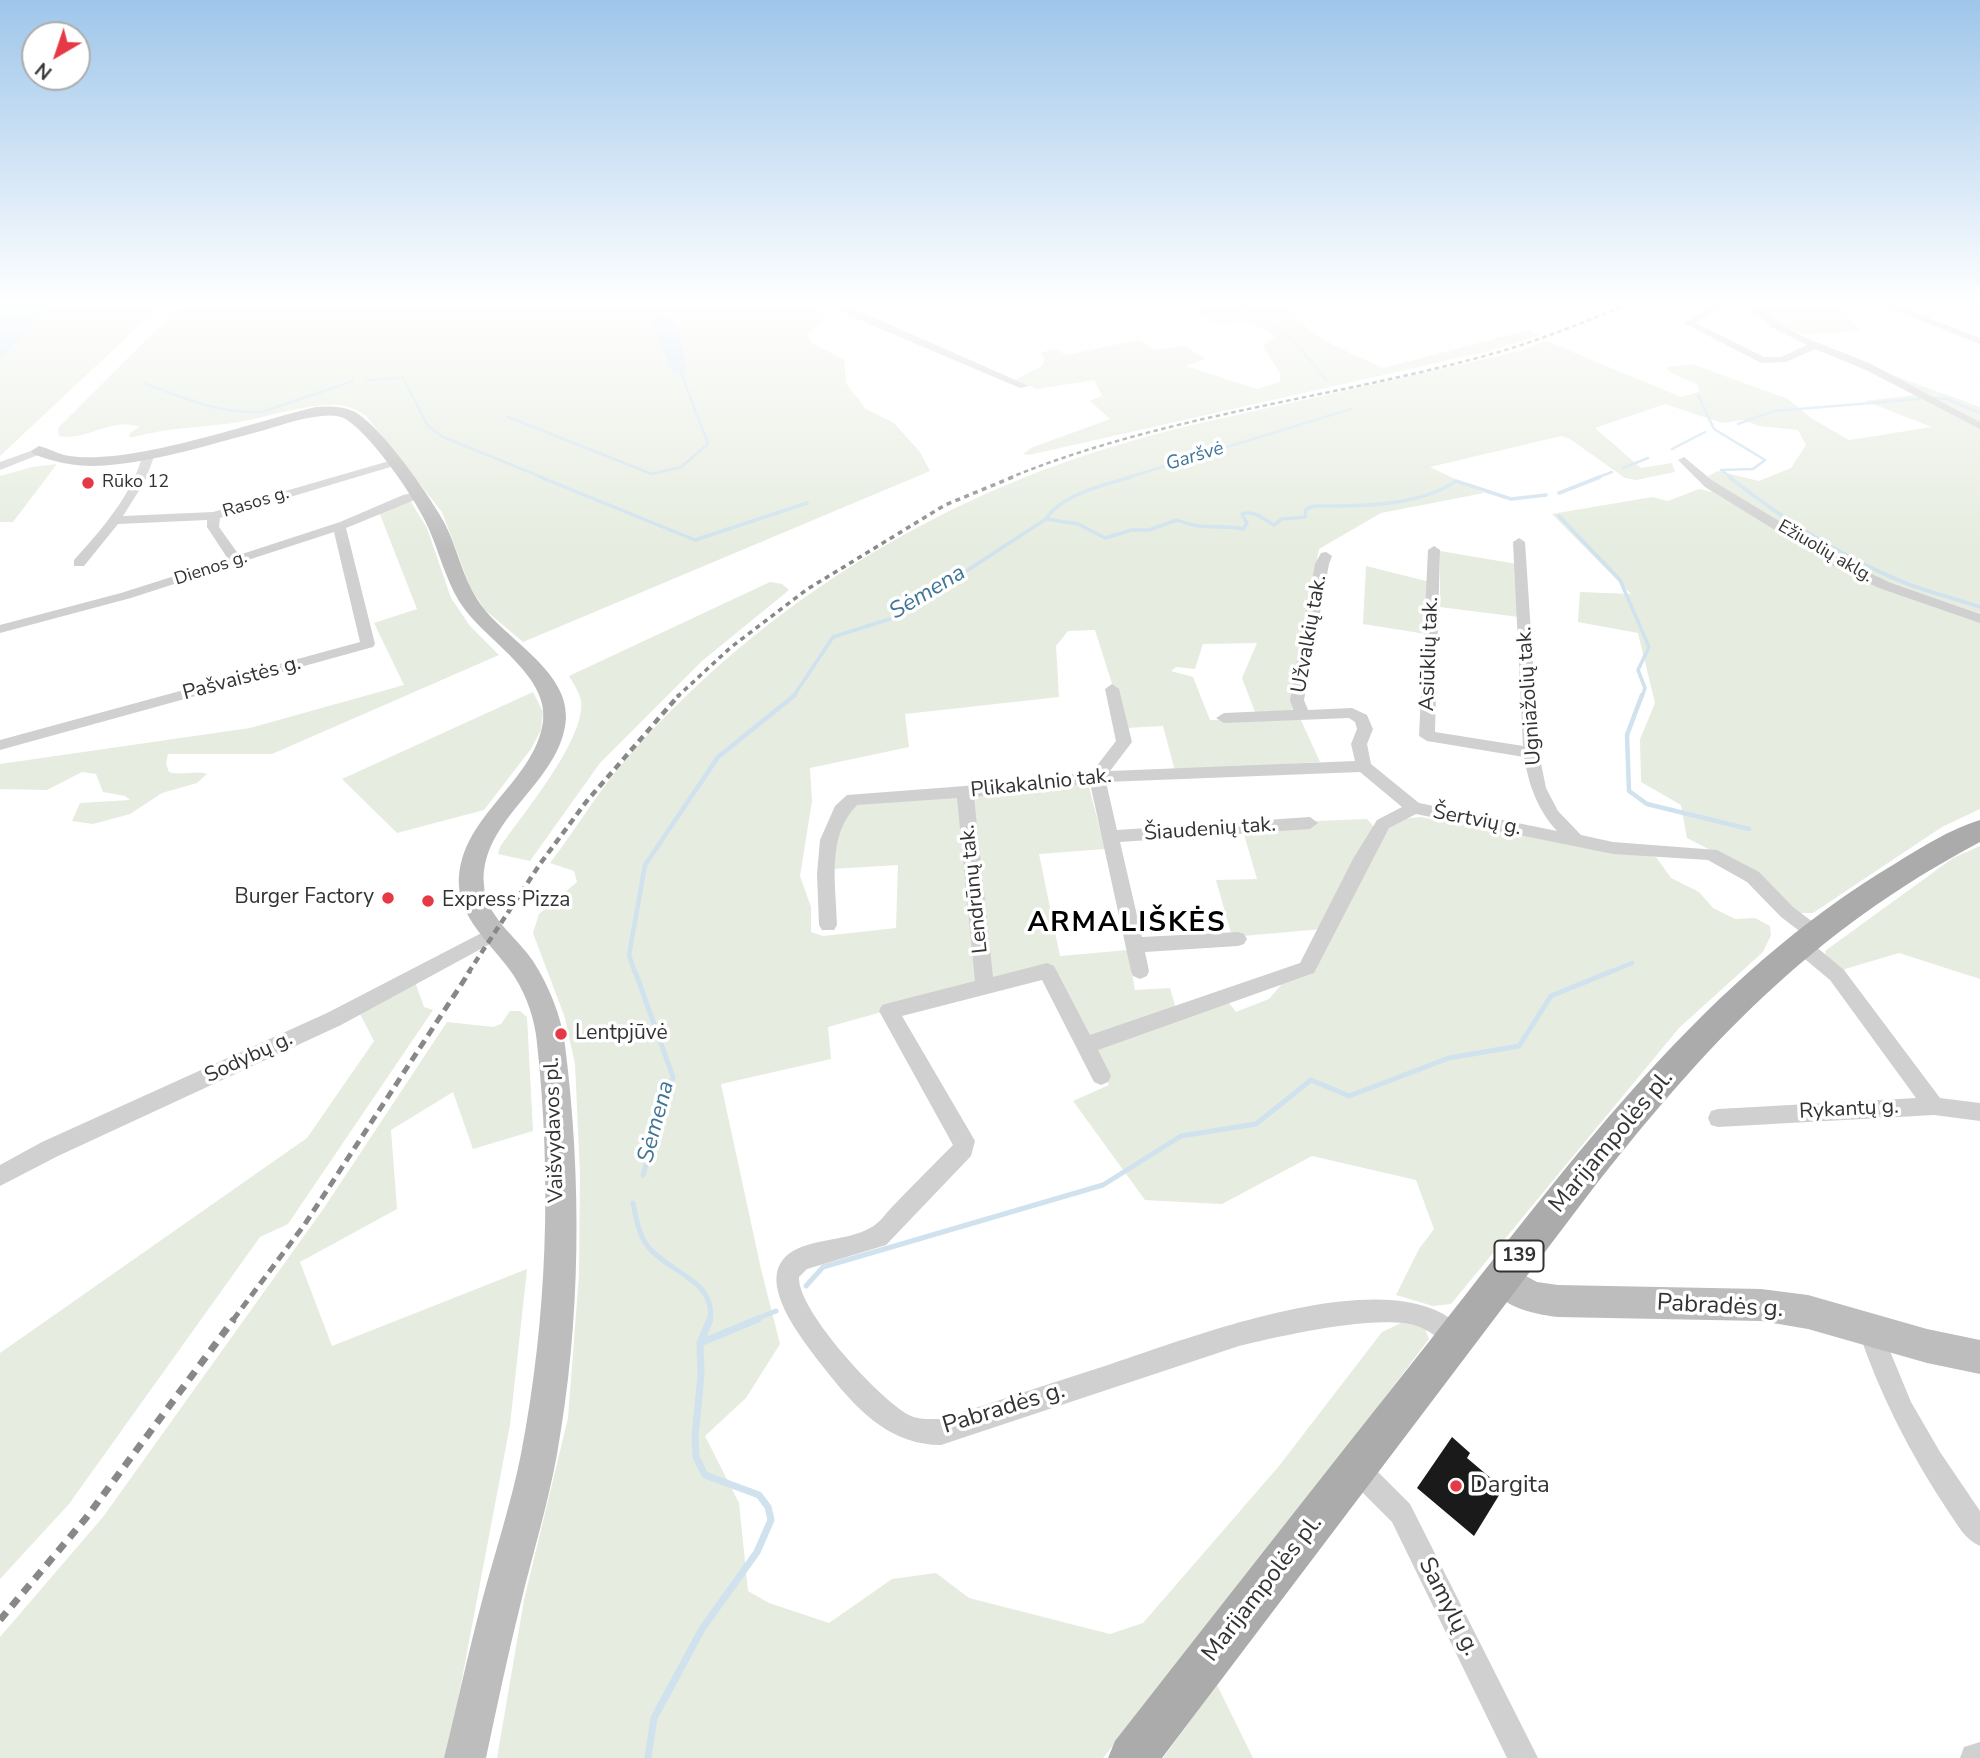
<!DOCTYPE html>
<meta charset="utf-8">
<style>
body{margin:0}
#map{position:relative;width:1980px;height:1758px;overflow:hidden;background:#fff;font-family:"Nunito Sans",sans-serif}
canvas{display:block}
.north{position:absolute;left:21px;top:21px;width:70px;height:70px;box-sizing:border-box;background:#fff;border:2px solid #adadad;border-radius:50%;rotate:219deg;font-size:19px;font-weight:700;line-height:28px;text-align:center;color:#333}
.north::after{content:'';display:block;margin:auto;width:24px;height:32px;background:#e63946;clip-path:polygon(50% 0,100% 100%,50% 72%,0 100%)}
</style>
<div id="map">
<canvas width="1980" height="1758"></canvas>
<div class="north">N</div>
</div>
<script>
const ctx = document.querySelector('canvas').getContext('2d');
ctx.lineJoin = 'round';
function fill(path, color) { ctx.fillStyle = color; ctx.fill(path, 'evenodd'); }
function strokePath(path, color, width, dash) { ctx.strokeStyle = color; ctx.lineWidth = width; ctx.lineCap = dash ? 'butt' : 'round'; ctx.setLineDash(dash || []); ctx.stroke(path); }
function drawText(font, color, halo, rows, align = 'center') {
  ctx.font = font + ' "Nunito Sans",sans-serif'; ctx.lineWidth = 7; ctx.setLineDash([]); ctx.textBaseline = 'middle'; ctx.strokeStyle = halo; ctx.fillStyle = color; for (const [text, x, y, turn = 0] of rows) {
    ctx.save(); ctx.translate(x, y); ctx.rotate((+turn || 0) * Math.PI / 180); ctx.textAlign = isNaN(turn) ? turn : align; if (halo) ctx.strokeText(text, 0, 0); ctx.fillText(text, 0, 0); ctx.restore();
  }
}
fill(new Path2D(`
 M53,304H162L0,456V360Z
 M182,304H817L826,316C821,324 812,327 808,336L811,342L844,360L846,383L866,409L894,423L920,452L930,471L523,642L485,610L470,587L442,512L366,416C357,410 348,405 336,405C299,404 262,420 225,424C192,428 167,428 134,437H129L130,433L139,427C113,416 85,442 59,436L58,428Z
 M1186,304H1297L1292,308C1308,340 1353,353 1383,368L1528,330L1541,335L1485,352L1029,455L1023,454L1031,448L1110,419L1090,401L1102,396L1094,380L1037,389L1015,380L1042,366L1045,358L1040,353L1054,349L1067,355L1139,340L1154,350L1185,346L1205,359L1186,366L1257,389L1280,382V373L1263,346L1276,336L1247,321L1217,325Z
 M1758,304H1837L1861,331C1826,332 1781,345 1758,304Z
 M1546,341L1681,397L1699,392L1698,385L1668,371L1667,367L1692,364L1788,399L1811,418L1849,440L1932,427L1865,401L1922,394L1892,375L1980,407V614L1870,575L1714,483L1708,476L1718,471L1759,481L1791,468L1806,445L1798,430L1759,426L1743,420L1722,423L1665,404L1595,428L1641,468L1672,463L1675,472L1636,480L1625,478L1570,439L1561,436L1430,467L1484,493L1381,513L1319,549L1291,696L1292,711L1255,712L1242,678L1257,643L1203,644L1195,669L1176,667L1171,671L1193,677L1210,720L1300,718L1320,762L1175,771L1163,726L1126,728L1095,630L1068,631L1056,646L1059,697L905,714L909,747L810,768L812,801L800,876L811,907V932L823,936L896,928L898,865L832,869V835L854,801L1088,783L1105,849L1039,854L1060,956L1128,950L1135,990L1170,988L1176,1009L1088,1040L1047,966L828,1027L831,1059L721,1084L761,1269L780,1344L746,1398L705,1436L739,1503L748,1591L769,1603L829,1623L892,1579L936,1573L969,1598L1110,1634L1143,1623L1279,1466L1382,1332L1401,1323L1424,1326L1429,1339L1254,1571L1103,1758H497L524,1600L568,1418L579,1275L580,1174L575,1064L565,1018L533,933L539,914L577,882L574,871L550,863C576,829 599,790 627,758C748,620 904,517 1077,458C1144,435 1212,420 1281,405C1361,387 1440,369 1520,351Z
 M57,464L13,522H0V476L32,467Z
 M1699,489L1713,492L1831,563L1980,622V809L1942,827L1813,913H1795L1755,873L1687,838L1681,805L1641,782L1640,739L1655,703L1638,633L1578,622L1580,592L1631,594L1552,514L1652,497L1668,501Z
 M404,501L411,502L427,528L451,598L470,626L499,655L272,754H168L166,764L169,772C182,776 194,770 207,774L197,783L162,793L130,814L93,824L72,821L80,803L130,800L125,796L103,792L96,774L82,772L47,790L0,789V764L250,728L404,685L374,623L417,609L379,512Z
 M1440,551L1517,564L1519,617L1440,607Z
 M1366,566L1430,582L1426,634L1363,624Z
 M770,582L782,584L789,590L702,661L600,763L530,861L498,854L500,847C522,815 586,739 581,701C580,693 573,683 569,676Z
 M533,692L543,712L541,730L531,749L484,810L397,833L342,779Z
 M1420,817L1656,857L1671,878L1699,892L1713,908L1735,919L1755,918L1770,926L1771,935L1763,952L1679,1028L1451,1304L1433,1306L1396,1295L1419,1249L1434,1229L1416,1180L1312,1156L1222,1204L1145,1200L1073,1101L1109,1085L1096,1052L1102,1047L1229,1003L1236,1012L1269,999L1282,984L1309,975L1387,829L1404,819Z
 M1367,819L1374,827L1322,929L1232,937L1216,880L1257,879L1241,824Z
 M1980,846V979L1899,953L1845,969L1843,973L1826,957L1825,951L1953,858Z
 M415,982L424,1007L433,1010L288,1224L260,1237L69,1504L0,1579V1353L307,1138L374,1041L360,1014Z
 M510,1011H520L527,1017L533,1131L473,1149L453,1092L391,1130L397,1209L300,1262L332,1346L527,1269L510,1425L447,1758H0V1637L103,1517L324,1208L447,1022L493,1027L501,1024Z
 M1217,1685L1253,1758H1163Z`), '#e6ecdf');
fill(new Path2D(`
 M0,304H53L0,360Z
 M661,316L670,317L677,326L686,367L684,372L675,373L671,369L651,326V319Z`), '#cfe2ee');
strokePath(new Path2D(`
 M1243,304L1294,341L1327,381
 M367,380L403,378L428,426L443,437L544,478
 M144,383C183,398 219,414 262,412L353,381
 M1698,395L1714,429L1765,460L1753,469L1721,470L1732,478
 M1932,398L1947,399L1980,413
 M508,417L652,474L681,467L708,444L681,373
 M1738,424L1774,411L1920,399
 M1672,449L1705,432
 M1623,468L1648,458
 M1126,478L1351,409
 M1596,478L1612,472`), '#cfe2ee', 2.5);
strokePath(new Path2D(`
 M540,477L695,540L807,503
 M1729,477C1784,520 1844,559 1908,584C1932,593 1956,599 1980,607
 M1559,493L1600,477
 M1559,516L1620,580L1649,647L1638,670L1645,688L1642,697
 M1046,519C1062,494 1104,485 1131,477
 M793,697L833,637L896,617L1046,519L1078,524L1105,538L1132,530H1149L1177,520C1202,531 1217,524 1243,529L1247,523L1242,514C1255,510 1263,519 1274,525L1282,519L1305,517L1306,509L1314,506C1359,506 1418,507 1456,481L1511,499L1546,495`), '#cfe2ee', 3.5);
strokePath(new Path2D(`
 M1642,695L1627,735L1629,791L1647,804L1749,829
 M635,973L629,955L645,865L718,757L795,695
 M1608,973L1632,963`), '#cfe2ee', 4.5);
strokePath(new Path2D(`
 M635,971L673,1077L643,1175
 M633,1203C636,1218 639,1237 650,1249C671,1273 716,1281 710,1320
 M806,1286L823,1267L1103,1185L1181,1136L1256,1124L1311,1080L1349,1096L1449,1058L1519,1046L1551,996L1612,971
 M753,1320L776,1311`), '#cfe2ee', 5);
strokePath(new Path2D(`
 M700,1343L758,1319
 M648,1758L654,1718L702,1629L757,1552L771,1520L768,1507L759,1495L705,1475L696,1457L695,1436L701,1375L700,1343L710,1319`), '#cfe2ee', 7);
fill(new Path2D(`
 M1452,1437L1470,1453L1467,1458L1493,1480L1491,1483L1501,1492L1474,1536L1417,1488Z`), '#1a1a1a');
fill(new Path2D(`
 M831,304H843L1029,386L1020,388L848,315Z
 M1463,304H1476L1477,305L1472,308Z
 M1714,304H1726L1696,323L1764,357H1781L1807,345L1771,327L1747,304H1757C1788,338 1835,347 1875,366C1910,384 1944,404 1980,422V429L1866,370L1815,349L1786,362L1761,363L1684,323Z
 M1879,304H1893L1980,338V344Z
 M39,448L45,451L43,453L0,470V462Z
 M149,451L155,454L145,481L123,516L213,512L389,461H397V465L220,518L219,527L239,555L340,522L403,495L422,491V497L346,528L375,644L373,647L0,750V740L360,642L334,532L131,598L0,633V625L121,593L228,559L207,527V520L118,524L84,566H74V560C102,529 132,495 143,454Z
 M1684,457L1713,481L1850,564L1889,582L1980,614V623L1879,588L1840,570L1705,487L1678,460Z
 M1519,538L1525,542L1539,753L1546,788L1558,811L1581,835L1613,842L1717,850L1759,872L1793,907L1822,929L1825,934L1822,939L1816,941L1810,939L1781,917L1747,882L1708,860L1613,854L1416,814L1389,828L1314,973L1098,1050L1111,1076L1108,1082L1101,1085L1094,1082L1042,980L902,1016L971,1134L975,1141L971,1156L886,1245L807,1269L799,1277C797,1310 880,1400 909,1415C919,1420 930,1419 941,1419C997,1401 1052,1383 1108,1365C1190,1338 1376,1265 1451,1319C1459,1325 1465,1329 1469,1338L1465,1346L1457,1350C1444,1344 1434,1333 1420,1327C1382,1312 1280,1336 1239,1346L941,1445C893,1445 861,1414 832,1378C812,1351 746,1279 793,1251C816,1238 847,1241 870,1228C879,1224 886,1213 893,1206C913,1185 933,1165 953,1145L879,1011L882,1005L889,1003L975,981L957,798L857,805C826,836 836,884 837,925L834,930H822L819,925L817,874L820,840L835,806L847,795L965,786L1092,772L1116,741L1105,689L1112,684L1119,689L1132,742L1110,771L1355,761L1351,744L1357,729L1355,722L1349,718L1224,723L1216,718L1224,713L1293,710L1290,700L1315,564L1321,553L1326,552L1332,556L1329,564L1304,700L1308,710L1352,708L1367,715L1373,729L1367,744L1371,764L1419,803L1557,831C1537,809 1529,785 1524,757L1427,741L1419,736L1428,550L1434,546L1440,550L1435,732L1523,746L1513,542ZM1360,772L1402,807L1377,820L1353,859L1300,963L1090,1035L1054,966L1047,963L993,977L974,797L1090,783L1131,971L1133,976L1140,979L1147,976L1149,971L1145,952L1238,946L1244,944L1247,939L1244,934L1238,932L1142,937L1120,842L1310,829L1318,823L1310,817L1117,830L1106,782Z
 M495,926L501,928L504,933L501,938L341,1025L58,1156L0,1186V1165L42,1142L327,1013Z
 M1801,938L1808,940L1844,970L1940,1098L1980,1103V1121L1934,1115L1718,1127L1711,1125L1708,1118L1711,1111L1718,1109L1916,1098L1830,980L1794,950L1792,945L1794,940Z
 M1870,1318L1878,1322L1911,1402L1940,1452L1980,1511V1546C1965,1540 1957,1524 1948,1511C1910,1454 1880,1395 1858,1330L1862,1322Z
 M1356,1455L1365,1459L1410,1504L1538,1758H1507L1392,1522L1347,1477L1343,1468L1347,1459Z
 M1980,1742V1758H1960L1964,1747Z`), '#d0d0d0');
fill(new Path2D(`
 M316,407C329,406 341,406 353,411C379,423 430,496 444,522C457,547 462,576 477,599C500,637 568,668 566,718C562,783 479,818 484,885C485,916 517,937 533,961C549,986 561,1015 565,1045C582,1180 581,1321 557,1454C548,1504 533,1553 521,1602C508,1654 497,1706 486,1758H444C457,1706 468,1653 482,1601C495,1552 511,1504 521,1454C547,1321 552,1179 537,1043C535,1020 527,996 514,976C496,948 461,922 459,886C456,818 534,784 543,722C550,674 482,639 459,601C445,578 439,551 428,527C416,499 373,437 347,420C340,415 331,415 322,416C301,418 281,425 261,431C207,445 150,464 94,466C72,466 54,462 33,454L31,451L39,446C48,448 56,453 64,455C127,468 251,422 316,407Z
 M1502,1263L1537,1282L1558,1285L1761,1289L1808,1295L1927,1329L1980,1340V1374L1927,1363L1808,1329L1761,1321L1558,1317C1531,1314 1497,1306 1486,1279L1491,1268Z`), '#bdbdbd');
fill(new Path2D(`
 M1980,820V842C1810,932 1705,1045 1588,1195L1162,1758H1108L1115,1741C1219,1608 1323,1475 1428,1343C1563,1172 1691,992 1878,874C1910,855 1944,831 1980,820Z`), '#ababab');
strokePath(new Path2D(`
 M1009,478C1163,415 1329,399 1488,355C1536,342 1582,323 1628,304`), '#888', 2.5, [4.5, 3.5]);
strokePath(new Path2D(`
 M677,697L730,648L806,590L945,505L1013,477`), '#888', 3.5, [5, 4.5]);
strokePath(new Path2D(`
 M468,973L540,864L586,802L679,695`), '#888', 4.5, [7, 5]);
strokePath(new Path2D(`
 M233,1320L305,1224L470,971`), '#888', 5, [9, 6]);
strokePath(new Path2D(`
 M0,1620L86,1518L234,1319`), '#888', 7, [10, 8]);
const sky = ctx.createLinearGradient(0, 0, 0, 550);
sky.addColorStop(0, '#9ec6ea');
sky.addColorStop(0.55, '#fff');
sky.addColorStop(1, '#ffffff00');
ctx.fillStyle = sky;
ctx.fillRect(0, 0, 1980, 550);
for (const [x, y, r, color] of [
 [88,483,7,"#e63946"],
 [388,898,7,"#e63946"],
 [428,901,7,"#e63946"],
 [561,1034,7,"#e63946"],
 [1456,1486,7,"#e63946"]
]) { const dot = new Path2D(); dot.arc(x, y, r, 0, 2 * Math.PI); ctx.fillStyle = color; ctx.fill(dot); strokePath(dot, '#fff', 2.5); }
drawText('18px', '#333', '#fff', [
 ["Rūko 12",102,483]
], 'left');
drawText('18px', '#333', '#fff', [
 ["Rasos g.",256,503,-17],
 ["Ežiuolių aklg.",1825,552,30],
 ["Dienos g.",211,569,-18]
]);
drawText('italic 19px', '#3f7597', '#fff', [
 ["Garšvė",1195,457,-17]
]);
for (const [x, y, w] of [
 [1519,1256,49]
]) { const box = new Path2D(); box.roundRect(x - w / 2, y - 15.5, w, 31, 5); ctx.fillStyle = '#fff'; ctx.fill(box); strokePath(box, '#333', 2); }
drawText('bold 19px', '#333', null, [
 ["139",1519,1256]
]);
drawText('21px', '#333', '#fff', [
 ["Užvalkių tak.",1310,634,-80],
 ["Asiūklių tak.",1430,654,-88],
 ["Pašvaistės g.",242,679,-15],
 ["Ugniažolių tak.",1530,696,-94],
 ["Plikakalnio tak.",1041,784,-6],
 ["Šertvių g.",1477,821,11],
 ["Šiaudenių tak.",1210,830,-4],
 ["Lendrūnų tak.",975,889,-96],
 ["Sodybų g.",249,1058,-25],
 ["Rykantų g.",1849,1110,-3],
 ["Vaišvydavos pl.",555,1130,-92]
]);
drawText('21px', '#333', '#fff', [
 ["Burger Factory",374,898,"right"],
 ["Express Pizza",442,901],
 ["Lentpjūvė",575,1034]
], 'left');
drawText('italic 23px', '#3f7597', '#fff', [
 ["Sėmena",928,593,-31],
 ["Sėmena",657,1122,-75]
]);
drawText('24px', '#333', '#fff', [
 ["Marijampolės pl.",1612,1142,-50],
 ["Pabradės g.",1720,1307,3],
 ["Pabradės g.",1004,1409,-17],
 ["Marijampolės pl.",1263,1589,-52],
 ["Samylų g.",1448,1607,63]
]);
drawText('24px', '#333', '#fff', [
 ["Dargita",1470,1486]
], 'left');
ctx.letterSpacing = '2px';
drawText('bold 28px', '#000', '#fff', [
 ["ARMALIŠKĖS",1127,924]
]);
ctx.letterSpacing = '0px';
</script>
